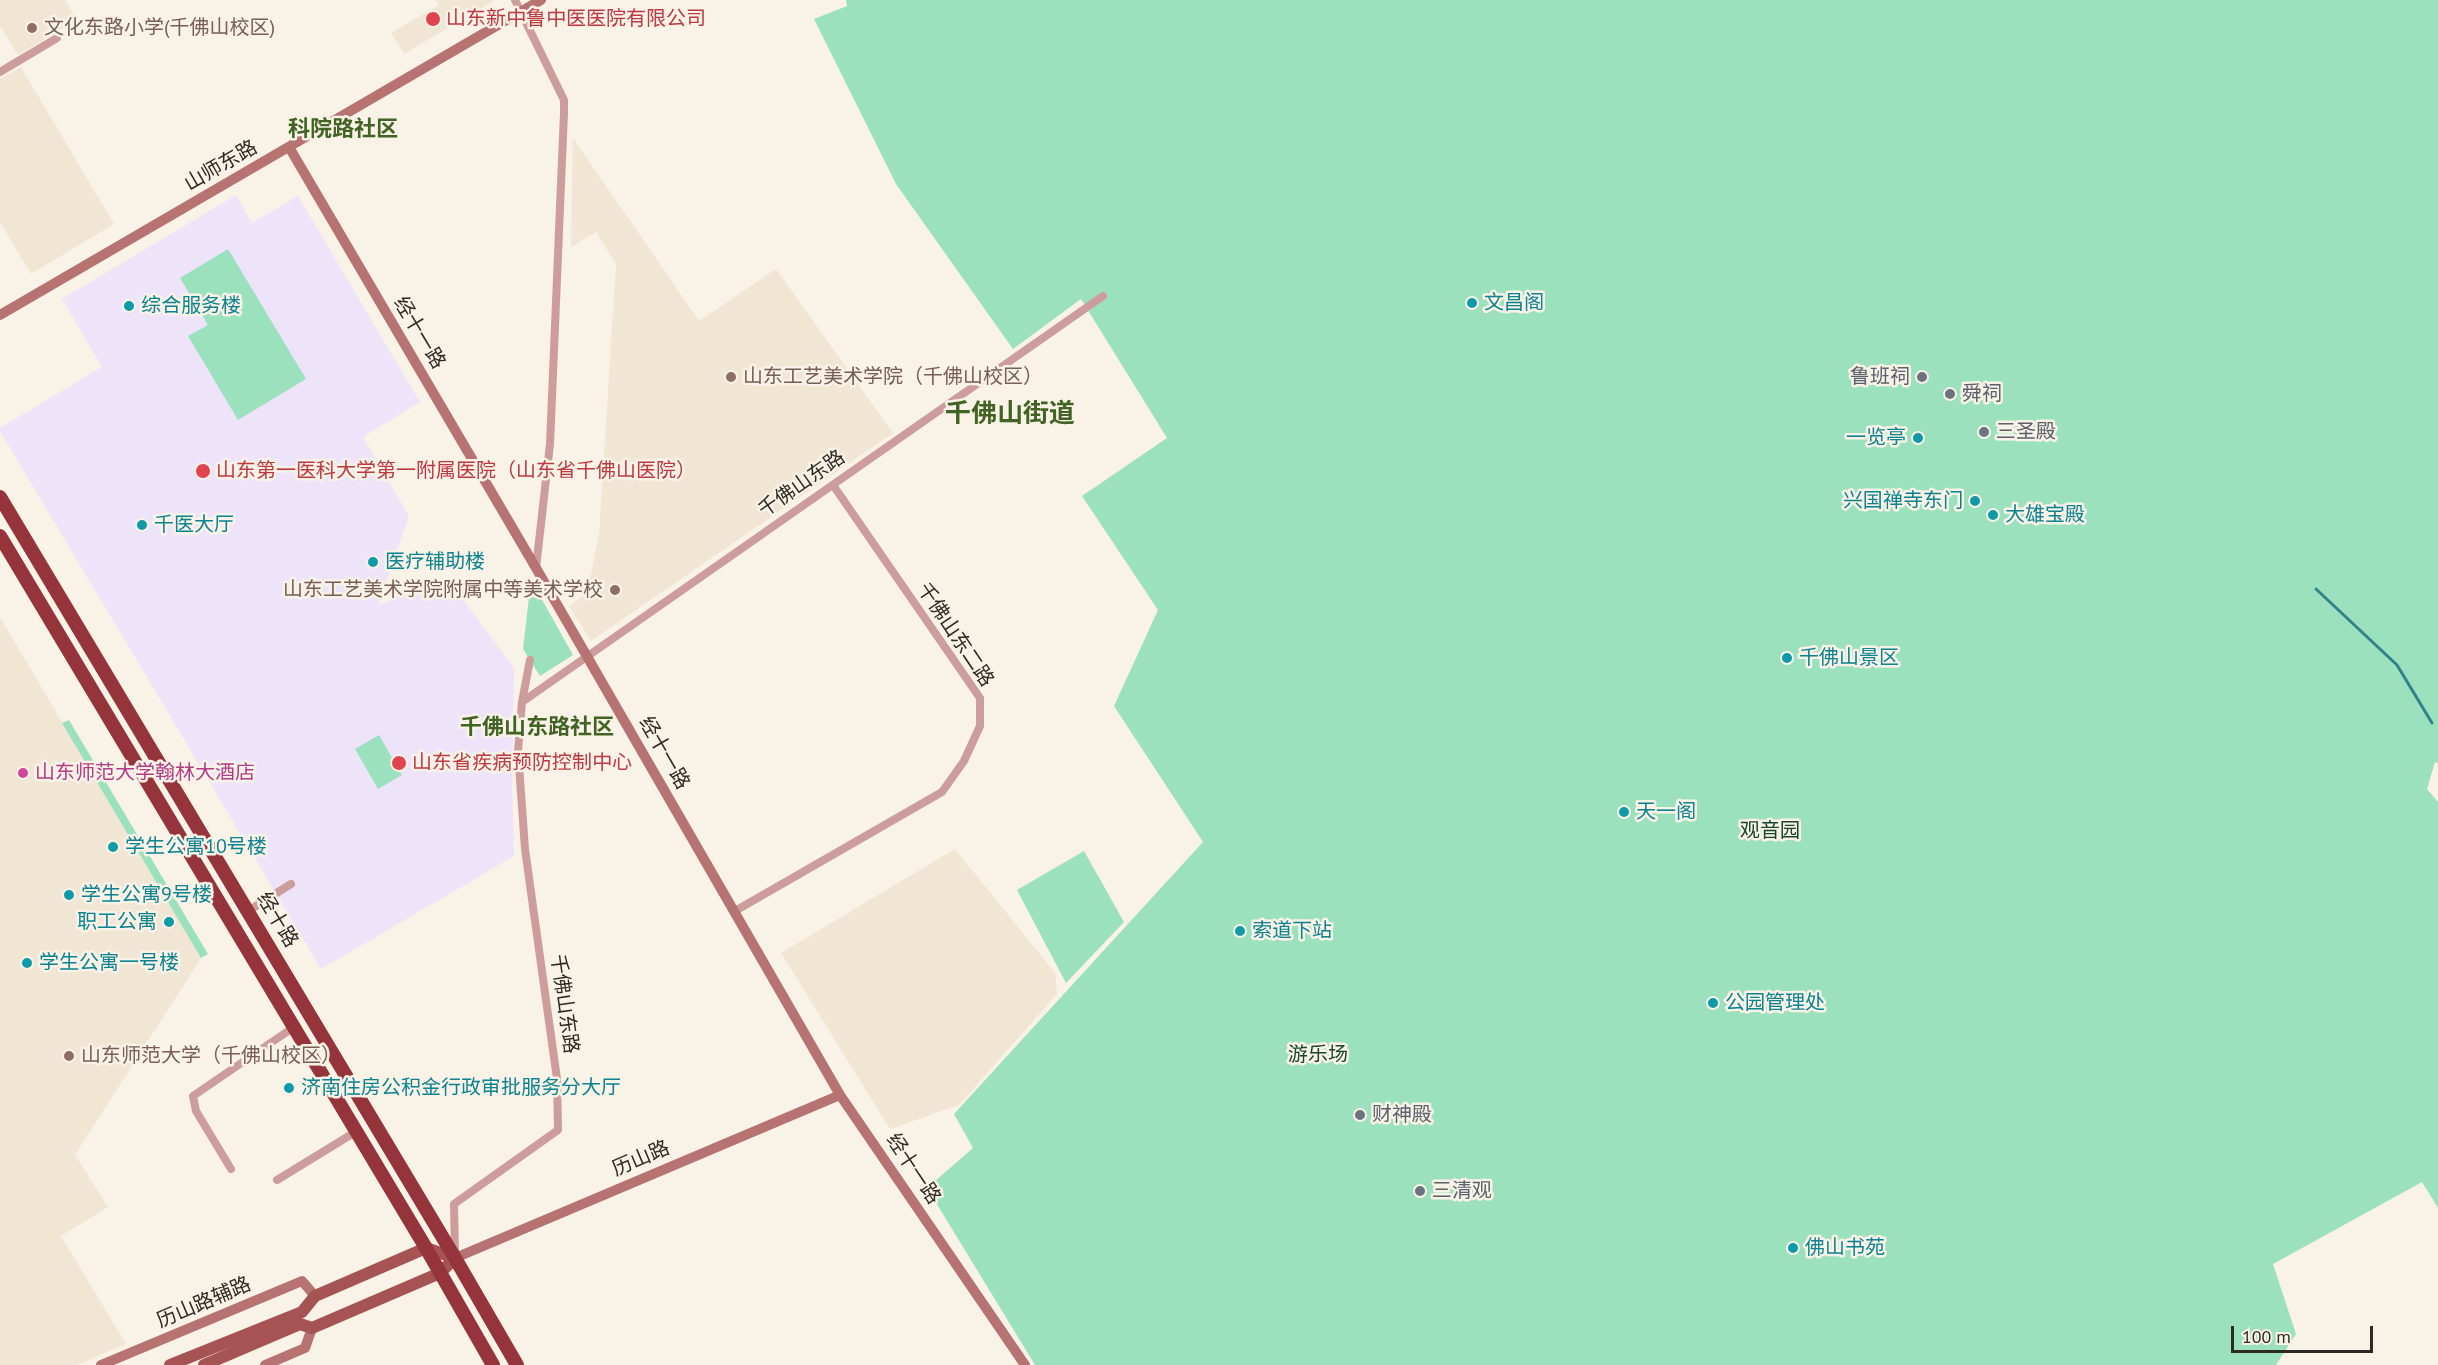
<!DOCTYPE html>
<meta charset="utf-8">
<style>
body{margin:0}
#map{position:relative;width:2438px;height:1365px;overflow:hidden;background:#f9f2e7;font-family:"PT Sans",sans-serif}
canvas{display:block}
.scale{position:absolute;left:2231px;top:1326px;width:142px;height:27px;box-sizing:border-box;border:3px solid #2d2a26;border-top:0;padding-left:8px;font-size:18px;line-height:21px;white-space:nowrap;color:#2d2a26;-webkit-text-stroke:4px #f9f2e7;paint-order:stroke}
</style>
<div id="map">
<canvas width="2438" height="1365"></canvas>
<div class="scale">100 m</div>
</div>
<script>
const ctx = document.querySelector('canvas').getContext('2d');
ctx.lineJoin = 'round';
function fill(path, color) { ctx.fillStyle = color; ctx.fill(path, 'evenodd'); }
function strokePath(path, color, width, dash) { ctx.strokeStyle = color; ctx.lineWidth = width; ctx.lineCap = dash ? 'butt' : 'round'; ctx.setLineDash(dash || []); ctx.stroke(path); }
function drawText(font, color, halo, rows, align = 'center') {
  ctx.font = font + ' "PT Sans","Noto Sans SC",sans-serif'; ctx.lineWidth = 5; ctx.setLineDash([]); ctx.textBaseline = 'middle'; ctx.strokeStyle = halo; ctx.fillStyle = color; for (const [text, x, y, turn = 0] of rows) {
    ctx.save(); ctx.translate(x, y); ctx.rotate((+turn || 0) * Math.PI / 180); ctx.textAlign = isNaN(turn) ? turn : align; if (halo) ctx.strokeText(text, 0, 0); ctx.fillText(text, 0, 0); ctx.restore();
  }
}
fill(new Path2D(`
 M0,0H65L77,20L18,55L0,26Z
 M436,0H495L404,54L391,33L439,5Z
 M21,67L114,224L31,274L0,222V79Z
 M573,138L699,321L776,269L893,433L591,641L569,606L587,593L599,535L616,264L596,232L571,247Z
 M0,617L201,958L75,1155L108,1207L61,1236L126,1344L77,1365H0Z
 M955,849L1055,973L1057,994L959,1105L890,1129L781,953Z`), '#f1e5d4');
fill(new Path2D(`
 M236,195L252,223L298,196L420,402L363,437L409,516L378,605L447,578L514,668L512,782L514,856L321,969L0,431V428L102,367L62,299Z`), '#ede4f9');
fill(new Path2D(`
 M846,0H2438V763L2435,762L2427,789L2438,802V1208L2422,1182L2273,1264L2296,1334L2276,1365H1035L927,1188L973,1148L954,1114L1203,842L1114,706L1158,610L1082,496L1167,438L1081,299L1013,349L896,184L814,19L847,6Z
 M228,249L306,379L238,420L188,336L208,325L180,278Z
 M531,580L573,655L540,676L523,649Z
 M69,720L208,954L201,958L62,723Z
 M379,735L402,775L378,789L355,749Z
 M1084,851L1124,922L1066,983L1017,890Z`), '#9ce1bd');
strokePath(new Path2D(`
 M2316,589L2397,665L2432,723`), '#308389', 3);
strokePath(new Path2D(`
 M515,0L564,100V113L550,444L536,568
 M0,72L57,38
 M522,702L1103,296
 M248,911L291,884
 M735,911L942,792L964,761L980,726V698L833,485
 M231,1169L196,1111L193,1096L294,1027
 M277,1180L357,1131
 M455,1254L454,1204L558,1130L557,1079L525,849L518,751L522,702L530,660`), '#cd9d9c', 8);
strokePath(new Path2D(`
 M289,147L536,568L840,1095L1025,1365
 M0,315L541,0
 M455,1258L840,1095
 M101,1365L302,1281L315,1296
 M265,1365L305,1348L312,1328`), '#b77272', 10);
strokePath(new Path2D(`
 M170,1365L302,1312L315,1296L426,1248L455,1258L440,1273L312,1328L300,1324L204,1365`), '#a65354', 12);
strokePath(new Path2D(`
 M0,497L455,1258L517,1365
 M0,536L426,1248L493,1365`), '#95353b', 14);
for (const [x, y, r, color] of [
 [433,19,8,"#e0444e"],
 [32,28,6,"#8d6e63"],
 [1472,303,6,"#0f9aa8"],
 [129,306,6,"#0f9aa8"],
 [731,377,6,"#8d6e63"],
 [1922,377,6,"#6b7280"],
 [1950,394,6,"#6b7280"],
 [1984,432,6,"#6b7280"],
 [1918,438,6,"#0f9aa8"],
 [203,471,8,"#e0444e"],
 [1975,501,6,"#0f9aa8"],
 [1993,515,6,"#0f9aa8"],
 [142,525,6,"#0f9aa8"],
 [373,562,6,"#0f9aa8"],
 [615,590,6,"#8d6e63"],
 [1787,658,6,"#0f9aa8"],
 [399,763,8,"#e0444e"],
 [23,773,6,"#d1479c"],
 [1624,812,6,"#0f9aa8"],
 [113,847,6,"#0f9aa8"],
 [69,895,6,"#0f9aa8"],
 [169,922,6,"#0f9aa8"],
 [1240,931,6,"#0f9aa8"],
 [27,963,6,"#0f9aa8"],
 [1713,1003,6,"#0f9aa8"],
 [69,1056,6,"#8d6e63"],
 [289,1088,6,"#0f9aa8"],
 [1360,1115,6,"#6b7280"],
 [1420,1191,6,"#6b7280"],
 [1793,1248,6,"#0f9aa8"]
]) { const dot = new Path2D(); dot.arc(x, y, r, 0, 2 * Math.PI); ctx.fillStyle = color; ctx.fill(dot); strokePath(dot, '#f9f2e7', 2); }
drawText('20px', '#be3a42', '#f9f2e7', [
 ["山东新中鲁中医医院有限公司",446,19],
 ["山东第一医科大学第一附属医院（山东省千佛山医院）",216,471],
 ["山东省疾病预防控制中心",412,763]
], 'left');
drawText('20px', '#785e54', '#f9f2e7', [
 ["文化东路小学(千佛山校区)",44,28],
 ["山东工艺美术学院（千佛山校区）",743,377],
 ["山东工艺美术学院附属中等美术学校",603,590,"right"],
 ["山东师范大学（千佛山校区）",81,1056]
], 'left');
drawText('20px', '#2d2a26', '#f9f2e7', [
 ["山师东路",221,166,-30],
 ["经十一路",419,333,59],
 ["千佛山东路",802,484,-35],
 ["千佛山东二路",955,635,56],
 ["经十一路",664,753,60],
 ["经十路",277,920,59],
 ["千佛山东路",564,1004,82],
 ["历山路",641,1159,-23],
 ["经十一路",913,1169,56],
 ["历山路辅路",204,1303,-23]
]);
drawText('20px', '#0d838f', '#f9f2e7', [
 ["文昌阁",1484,303],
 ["综合服务楼",141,306],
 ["一览亭",1906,438,"right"],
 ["兴国禅寺东门",1963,501,"right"],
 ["大雄宝殿",2005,515],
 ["千医大厅",154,525],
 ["医疗辅助楼",385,562],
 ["千佛山景区",1799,658],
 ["天一阁",1636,812],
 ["学生公寓10号楼",125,847],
 ["学生公寓9号楼",81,895],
 ["职工公寓",157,922,"right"],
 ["索道下站",1252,931],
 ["学生公寓一号楼",39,963],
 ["公园管理处",1725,1003],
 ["济南住房公积金行政审批服务分大厅",301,1088],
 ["佛山书苑",1805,1248]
], 'left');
drawText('20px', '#5b616d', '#f9f2e7', [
 ["鲁班祠",1910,377,"right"],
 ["舜祠",1962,394],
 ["三圣殿",1996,432],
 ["财神殿",1372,1115],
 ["三清观",1432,1191]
], 'left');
drawText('20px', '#b23c85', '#f9f2e7', [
 ["山东师范大学翰林大酒店",35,773]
], 'left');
drawText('20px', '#174530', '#f9f2e7', [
 ["观音园",1770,831],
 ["游乐场",1318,1055]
]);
drawText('bold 22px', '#416324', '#f9f2e7', [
 ["科院路社区",343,130],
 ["千佛山东路社区",537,728]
]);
drawText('bold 26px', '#416324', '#f9f2e7', [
 ["千佛山街道",1010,415]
]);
</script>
